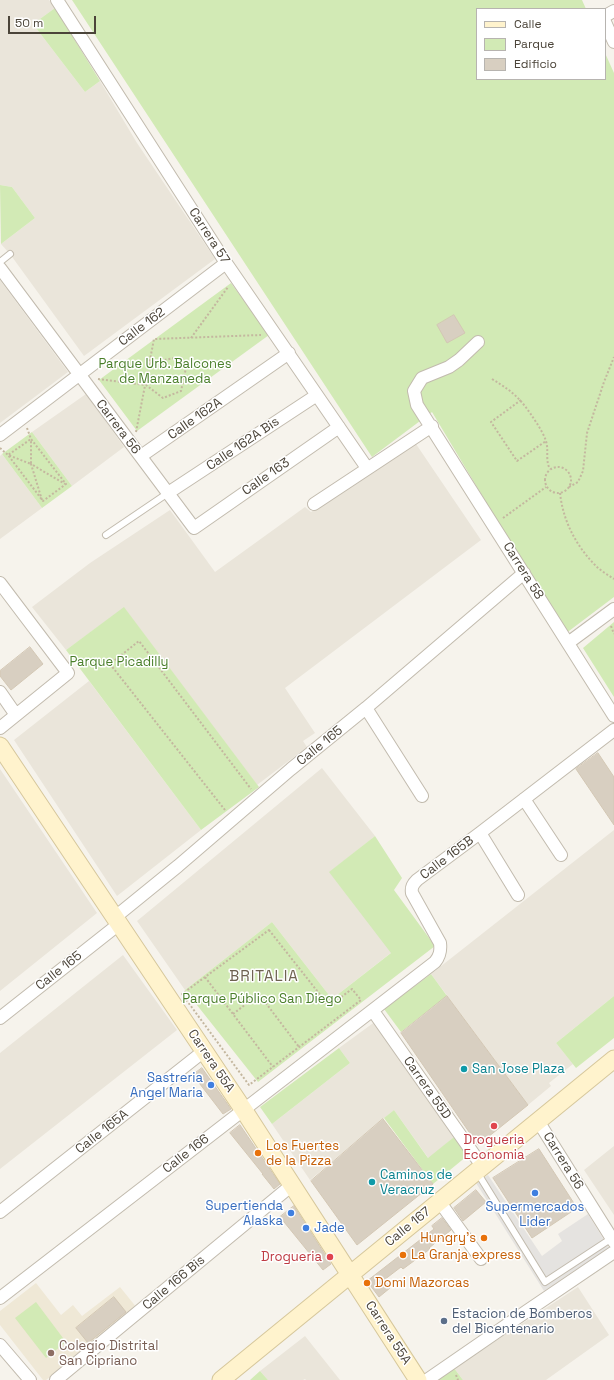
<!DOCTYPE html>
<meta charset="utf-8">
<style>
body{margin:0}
#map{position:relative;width:614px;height:1380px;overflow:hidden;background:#f6f3ec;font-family:"Space Grotesk",sans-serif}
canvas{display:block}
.legend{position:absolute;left:476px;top:8px;width:130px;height:72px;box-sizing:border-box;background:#fff;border:1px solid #b7b4b0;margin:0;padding:5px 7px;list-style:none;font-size:12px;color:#4b4439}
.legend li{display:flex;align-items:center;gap:8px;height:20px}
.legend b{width:20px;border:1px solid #b7b4b0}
.scale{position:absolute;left:8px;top:16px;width:88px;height:18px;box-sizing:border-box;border:2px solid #4b4439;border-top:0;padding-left:5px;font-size:12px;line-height:14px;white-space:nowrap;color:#4b4439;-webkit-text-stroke:3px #fff;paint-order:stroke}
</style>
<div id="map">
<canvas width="614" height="1380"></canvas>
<ul class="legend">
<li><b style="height:5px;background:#fff3cd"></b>Calle</li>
<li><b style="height:11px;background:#d2eab5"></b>Parque</li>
<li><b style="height:11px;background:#d8cfc1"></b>Edificio</li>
</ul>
<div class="scale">50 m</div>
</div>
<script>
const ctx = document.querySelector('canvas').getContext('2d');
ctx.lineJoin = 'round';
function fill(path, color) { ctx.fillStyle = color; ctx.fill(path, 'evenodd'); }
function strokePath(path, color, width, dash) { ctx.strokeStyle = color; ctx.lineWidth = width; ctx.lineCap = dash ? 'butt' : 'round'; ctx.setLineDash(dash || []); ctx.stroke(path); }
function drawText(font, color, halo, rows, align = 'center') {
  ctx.font = font + ' "Space Grotesk",sans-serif'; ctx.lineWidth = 3; ctx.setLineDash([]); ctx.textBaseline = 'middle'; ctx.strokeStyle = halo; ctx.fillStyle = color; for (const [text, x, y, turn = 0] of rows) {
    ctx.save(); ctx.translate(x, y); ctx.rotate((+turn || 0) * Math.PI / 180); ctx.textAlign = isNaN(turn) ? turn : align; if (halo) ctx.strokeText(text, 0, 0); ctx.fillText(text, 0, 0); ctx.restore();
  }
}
fill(new Path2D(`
 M0,0H49L55,8L33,24L85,92L100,81L137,143L215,259L84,356L10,254L1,244L35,218L12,187L0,185Z
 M0,280L68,372L0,423Z
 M86,394L124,447L72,486L32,432Z
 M416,444L481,540L285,688L315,733L303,741L307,747L257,785L124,608L66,650L32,607L90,563L170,510L215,572L305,507L311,512Z
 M2,454L42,508L0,539V456Z
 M89,681L201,830L117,896L14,740Z
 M322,768L375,836L330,872L392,952L332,999L272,922L185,990L137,921Z
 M0,769L97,913L0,991Z
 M614,830V996L556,1043L573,1064L549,1083L551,1086L528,1105L431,974Z
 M123,955L177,1030L0,1169V1053Z
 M376,1021L454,1137L429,1159L394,1110L310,1180L272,1124L350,1063L339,1048Z
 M614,1146V1215L584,1170Z
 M578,1287L609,1335L546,1380H463L454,1368Z
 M305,1336L340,1380H306L305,1379L303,1380H268L260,1371Z`), '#eae5da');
fill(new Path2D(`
 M36,1283L61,1315L73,1305L82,1316L120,1287L137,1308L46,1380H43L0,1325V1311Z`), '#efe8d6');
fill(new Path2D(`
 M72,0H582L586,9H477V79H605V53L614,73V597L565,634L432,412L372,457Z
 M55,8L100,81L85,92L33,24Z
 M0,185L12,187L35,218L1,244Z
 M231,283L269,335L137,431L99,380Z
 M32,432L72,486L42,508L2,454Z
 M124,607L259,787L201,830L66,650Z
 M614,622V697L583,648Z
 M375,836L402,878L394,890L435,946L258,1082L185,990L272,922L332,999L391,953L329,872Z
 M431,974L447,996L401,1032L384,1009Z
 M614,996V1038L576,1068L556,1043Z
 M339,1048L350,1063L272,1124L260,1107Z
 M394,1110L428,1158L454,1137L467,1156L433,1184L384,1118Z
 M36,1302L66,1342L46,1358L15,1318Z
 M454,1368L463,1380H437Z
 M260,1371L268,1380H250Z`), '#d2eab5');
fill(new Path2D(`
 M488,1175L542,1256L562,1241L558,1234L588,1214L609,1248L544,1291L476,1183Z`), '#e5e3e0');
const building = new Path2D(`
 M454,315L465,333L447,343L437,325Z
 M30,647L43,664L11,690L0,676V671Z
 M598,753L614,777V825L576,769Z
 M447,996L528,1105L478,1145L401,1033Z
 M202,1068L231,1109L223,1114L193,1075Z
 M383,1119L433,1184L357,1245L311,1181Z
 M240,1125L280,1184L274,1189L262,1174H263L230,1133Z
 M539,1149L577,1208L532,1238L493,1178Z
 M476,1190L486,1202L463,1221L454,1208Z
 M294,1206L331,1264L323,1270L280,1217Z
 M442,1218L451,1230L429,1248L430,1249L403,1269L401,1267L384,1280L390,1288L379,1297L367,1281L434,1229L432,1226Z
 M114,1297L126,1312L88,1343L76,1328Z`);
fill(building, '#d8cfc1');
strokePath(building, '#d3c7b4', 1);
const lane = new Path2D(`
 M0,262L10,254
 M106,535L168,493
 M477,1172L545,1282L612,1238`);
const street = new Path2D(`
 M57,0L226,263L367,468
 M605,16L614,11
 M605,22L614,42
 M0,268L194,528L339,427
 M478,342L459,360L449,367L422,378L414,391L417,405L614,716
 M0,435L226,263
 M141,456L289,353
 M168,493L317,395
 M314,504L432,426
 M0,583L68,673L0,728
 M568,643L614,609
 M0,692L16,715
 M366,708L422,796
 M524,799L561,855
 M480,833L518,895
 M114,918L178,866L291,769L366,708L524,573
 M373,1011L482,1166
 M0,1018L119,924
 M538,1121L614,1242
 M439,1201L481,1259
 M0,1212L204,1051
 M0,1298L435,962C440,956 441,951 440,943L412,893C411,887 413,884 417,880L480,833L614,730
 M0,1345L30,1380
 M56,1380L292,1185
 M427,1380L527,1311L614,1252`);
const secondary = new Path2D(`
 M0,746L243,1109L418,1380
 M221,1380L614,1059`);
strokePath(lane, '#c2bbae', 8);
strokePath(street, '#c2bbae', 14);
strokePath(secondary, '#d6c79b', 19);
strokePath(new Path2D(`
 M191,338L228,287
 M98,379L146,385L163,398L181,391L186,368L174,358L150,363
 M492,379C515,393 521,399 536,422C540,428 544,435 546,441C549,451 545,460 550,469
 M521,400L491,422L517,461L546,441
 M27,428L31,439L66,484L43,501L8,455L31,439
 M136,432L154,339L261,335
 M0,448L8,455L31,464V440
 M545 480a13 13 0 1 1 26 0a13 13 0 1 1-26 0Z
 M569,487L578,482L583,471L587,433L604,382L614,357
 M560,493C563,521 576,546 596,566C601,571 608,575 614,579
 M42,500L31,464L65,484
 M503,518L546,487
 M611,626L614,634
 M225,810L110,664L139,641L251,789
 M269,930L329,1006L352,989L361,1000L249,1085L182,994Z
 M205,977L273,1067
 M233,1014L259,994L299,1047
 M456,1375L458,1380`), '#c4b79f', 2, [2, 2]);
strokePath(lane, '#fff', 6);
strokePath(street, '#fff', 12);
strokePath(secondary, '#fff3cd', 17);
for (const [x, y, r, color] of [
 [464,1069,4,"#0f9aa8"],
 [211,1085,4,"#3f7fe0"],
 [494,1126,4,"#e0444e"],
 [258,1153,4,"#e8710a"],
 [372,1182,4,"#0f9aa8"],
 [535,1193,4,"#3f7fe0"],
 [291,1213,4,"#3f7fe0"],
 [306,1228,4,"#3f7fe0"],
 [484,1238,4,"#e8710a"],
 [403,1255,4,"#e8710a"],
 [330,1257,4,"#e0444e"],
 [367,1283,4,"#e8710a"],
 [444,1321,4,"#5c6f8a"],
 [51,1353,4,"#8d6e63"]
]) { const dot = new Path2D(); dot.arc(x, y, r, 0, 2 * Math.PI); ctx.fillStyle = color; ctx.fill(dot); strokePath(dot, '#fff', 1.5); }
drawText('13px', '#4b4439', '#fff', [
 ["Carrera 57",209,236,57],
 ["Calle 162",142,327,-37],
 ["Calle 162A",195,419,-35],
 ["Carrera 56",118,427,53],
 ["Calle 162A Bis",243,444,-34],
 ["Calle 163",266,477,-35],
 ["Carrera 58",523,571,58],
 ["Calle 165",320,746,-39],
 ["Calle 165B",447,858,-37],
 ["Calle 165",59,971,-38],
 ["Carrera 55A",211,1061,56],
 ["Carrera 55D",427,1088,55],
 ["Calle 165A",102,1132,-38],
 ["Calle 166",186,1154,-38],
 ["Carrera 56",563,1161,58],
 ["Calle 167",408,1227,-39],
 ["Calle 166 Bis",174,1283,-40],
 ["Carrera 55A",388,1333,57]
]);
drawText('13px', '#4a7f2a', '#fff', [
 ["Parque Urb. Balcones",165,364],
 ["de Manzaneda",165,379],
 ["Parque Picadilly",119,662],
 ["Parque Público San Diego",262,999]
]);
drawText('13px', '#0d838f', '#fff', [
 ["San Jose Plaza",472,1069],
 ["Caminos de",380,1175],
 ["Veracruz",380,1190]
], 'left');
drawText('13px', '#366cbe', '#fff', [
 ["Sastreria",203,1078],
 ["Angel Maria",203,1093],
 ["Supertienda",283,1206],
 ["Alaska",283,1221],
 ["Supermercados",535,1207,"center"],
 ["Lider",535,1222,"center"],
 ["Jade",314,1228,"left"]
], 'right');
drawText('13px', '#be3a42', '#fff', [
 ["Drogueria",494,1140],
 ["Economia",494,1155],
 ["Drogueria",322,1257,"right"]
]);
drawText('13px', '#c56008', '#fff', [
 ["Los Fuertes",266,1146],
 ["de la Pizza",266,1161],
 ["Hungry's",476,1238,"right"],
 ["La Granja express",411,1255],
 ["Domi Mazorcas",375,1283]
], 'left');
drawText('13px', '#4e5e75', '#fff', [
 ["Estacion de Bomberos",452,1314],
 ["del Bicentenario",452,1329]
], 'left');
drawText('13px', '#785e54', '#fff', [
 ["Colegio Distrital",59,1346],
 ["San Cipriano",59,1361]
], 'left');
ctx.letterSpacing = '1px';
drawText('15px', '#6e6250', '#fff', [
 ["BRITALIA",264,977]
]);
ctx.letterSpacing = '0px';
</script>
